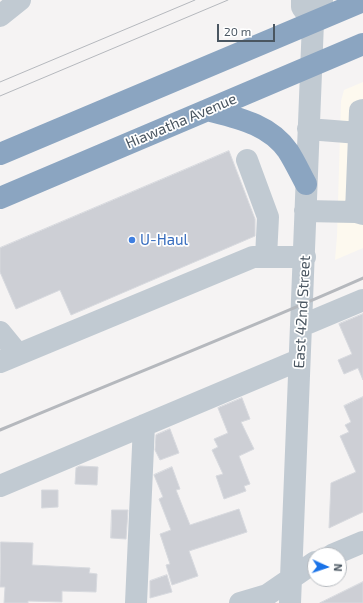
<!DOCTYPE html>
<style>
body{margin:0}
#map{position:relative;width:363px;height:603px;overflow:hidden;background:#f5f3f3;font-family:"Exo 2",sans-serif}
canvas{display:block}
.north{position:absolute;left:307px;top:547px;width:40px;height:40px;box-sizing:border-box;background:#fff;border:1px solid #b7bbc0;border-radius:50%;rotate:93deg;font-size:11px;font-weight:700;line-height:16px;text-align:center;color:#4a5661}
.north::after{content:'';display:block;margin:auto;width:14px;height:18px;background:#1a73e8;clip-path:polygon(50% 0,100% 100%,50% 72%,0 100%)}
.scale{position:absolute;left:217px;top:24px;width:58px;height:18px;box-sizing:border-box;border:2px solid #4a5661;border-top:0;padding-left:5px;font-size:12px;line-height:14px;white-space:nowrap;color:#4a5661;-webkit-text-stroke:3px #fff;paint-order:stroke}
</style>
<div id="map">
<canvas width="363" height="603"></canvas>
<div class="north">N</div>
<div class="scale">20 m</div>
</div>
<script>
const ctx = document.querySelector('canvas').getContext('2d');
ctx.lineJoin = 'round';
function fill(path, color) { ctx.fillStyle = color; ctx.fill(path, 'evenodd'); }
function strokePath(path, color, width, dash) { ctx.strokeStyle = color; ctx.lineWidth = width; ctx.lineCap = dash ? 'butt' : 'round'; ctx.setLineDash(dash || []); ctx.stroke(path); }
function drawText(font, color, halo, rows, align = 'center') {
  ctx.font = font + ' "Exo 2",sans-serif'; ctx.lineWidth = 3.5; ctx.setLineDash([]); ctx.textBaseline = 'middle'; ctx.strokeStyle = halo; ctx.fillStyle = color; for (const [text, x, y, turn = 0] of rows) {
    ctx.save(); ctx.translate(x, y); ctx.rotate((+turn || 0) * Math.PI / 180); ctx.textAlign = isNaN(turn) ? turn : align; if (halo) ctx.strokeText(text, 0, 0); ctx.fillText(text, 0, 0); ctx.restore();
  }
}
fill(new Path2D(`
 M363,82V248L335,260L337,236L341,101L344,90Z`), '#fdf9ef');
const building = new Path2D(`
 M229,151L255,219V236L71,315L60,290L16,309L0,272V248Z
 M363,314V380L358,368L344,374L338,360L352,354L339,324Z
 M363,397V512L329,528L331,483L356,472L340,436L349,432L345,425L351,422L344,406Z
 M242,398L250,419L241,422L254,449L239,456L250,484L244,486L246,491L224,499L216,476L223,474L212,450L218,447L214,439L228,433L218,408Z
 M170,429L179,453L160,460L155,450L156,435Z
 M80,466L98,467L97,485L75,484L76,468Z
 M172,467L180,489L176,490L190,525L239,509L247,532L189,551L198,576L172,585L166,565L170,564L160,534L171,530L159,499L163,497L154,475Z
 M42,490H58V507L42,508Z
 M112,510H128L126,539L111,538Z
 M1,542L33,543L32,565L90,568L89,573L97,574L96,592L62,591V602L28,601V603H4L5,587H0Z
 M167,575L172,592L150,598V581Z
 M363,582V603H320Z`);
fill(building, '#cdcfd5');
strokePath(building, '#d7d9de', 1);
strokePath(new Path2D(`
 M302,0V7L313,22
 M0,16L20,0
 M308,129L359,133
 M247,160L268,217L266,257
 M305,211L356,212L363,214
 M356,212L360,111L363,110
 M301,326L363,300
 M0,332L18,354
 M0,362L253,257H305
 M0,486L299,360
 M332,555L363,542
 M136,603L144,425
 M240,603L267,595L315,562
 M290,603L313,22L321,10L322,0`), '#c1cad2', 22);
strokePath(new Path2D(`
 M207,110C238,118 269,124 288,151C295,162 300,173 306,184
 M0,154L363,1
 M0,198L363,44`), '#8ba5c1', 22);
strokePath(new Path2D(`
 M0,82L195,0
 M0,96L228,0`), '#b5b8bd', 1);
strokePath(new Path2D(`
 M0,430C121,379 243,331 363,278`), '#b5b8bd', 3);
for (const [x, y, r, color] of [
 [132,240,4,"#3f7fe0"]
]) { const dot = new Path2D(); dot.arc(x, y, r, 0, 2 * Math.PI); ctx.fillStyle = color; ctx.fill(dot); strokePath(dot, '#fff', 1.5); }
drawText('15px', '#4a5661', '#fff', [
 ["Hiawatha Avenue",181,121,-23],
 ["East 42nd Street",302,312,-87]
]);
drawText('15px', '#366cbe', '#fff', [
 ["U-Haul",140,240]
], 'left');
</script>
